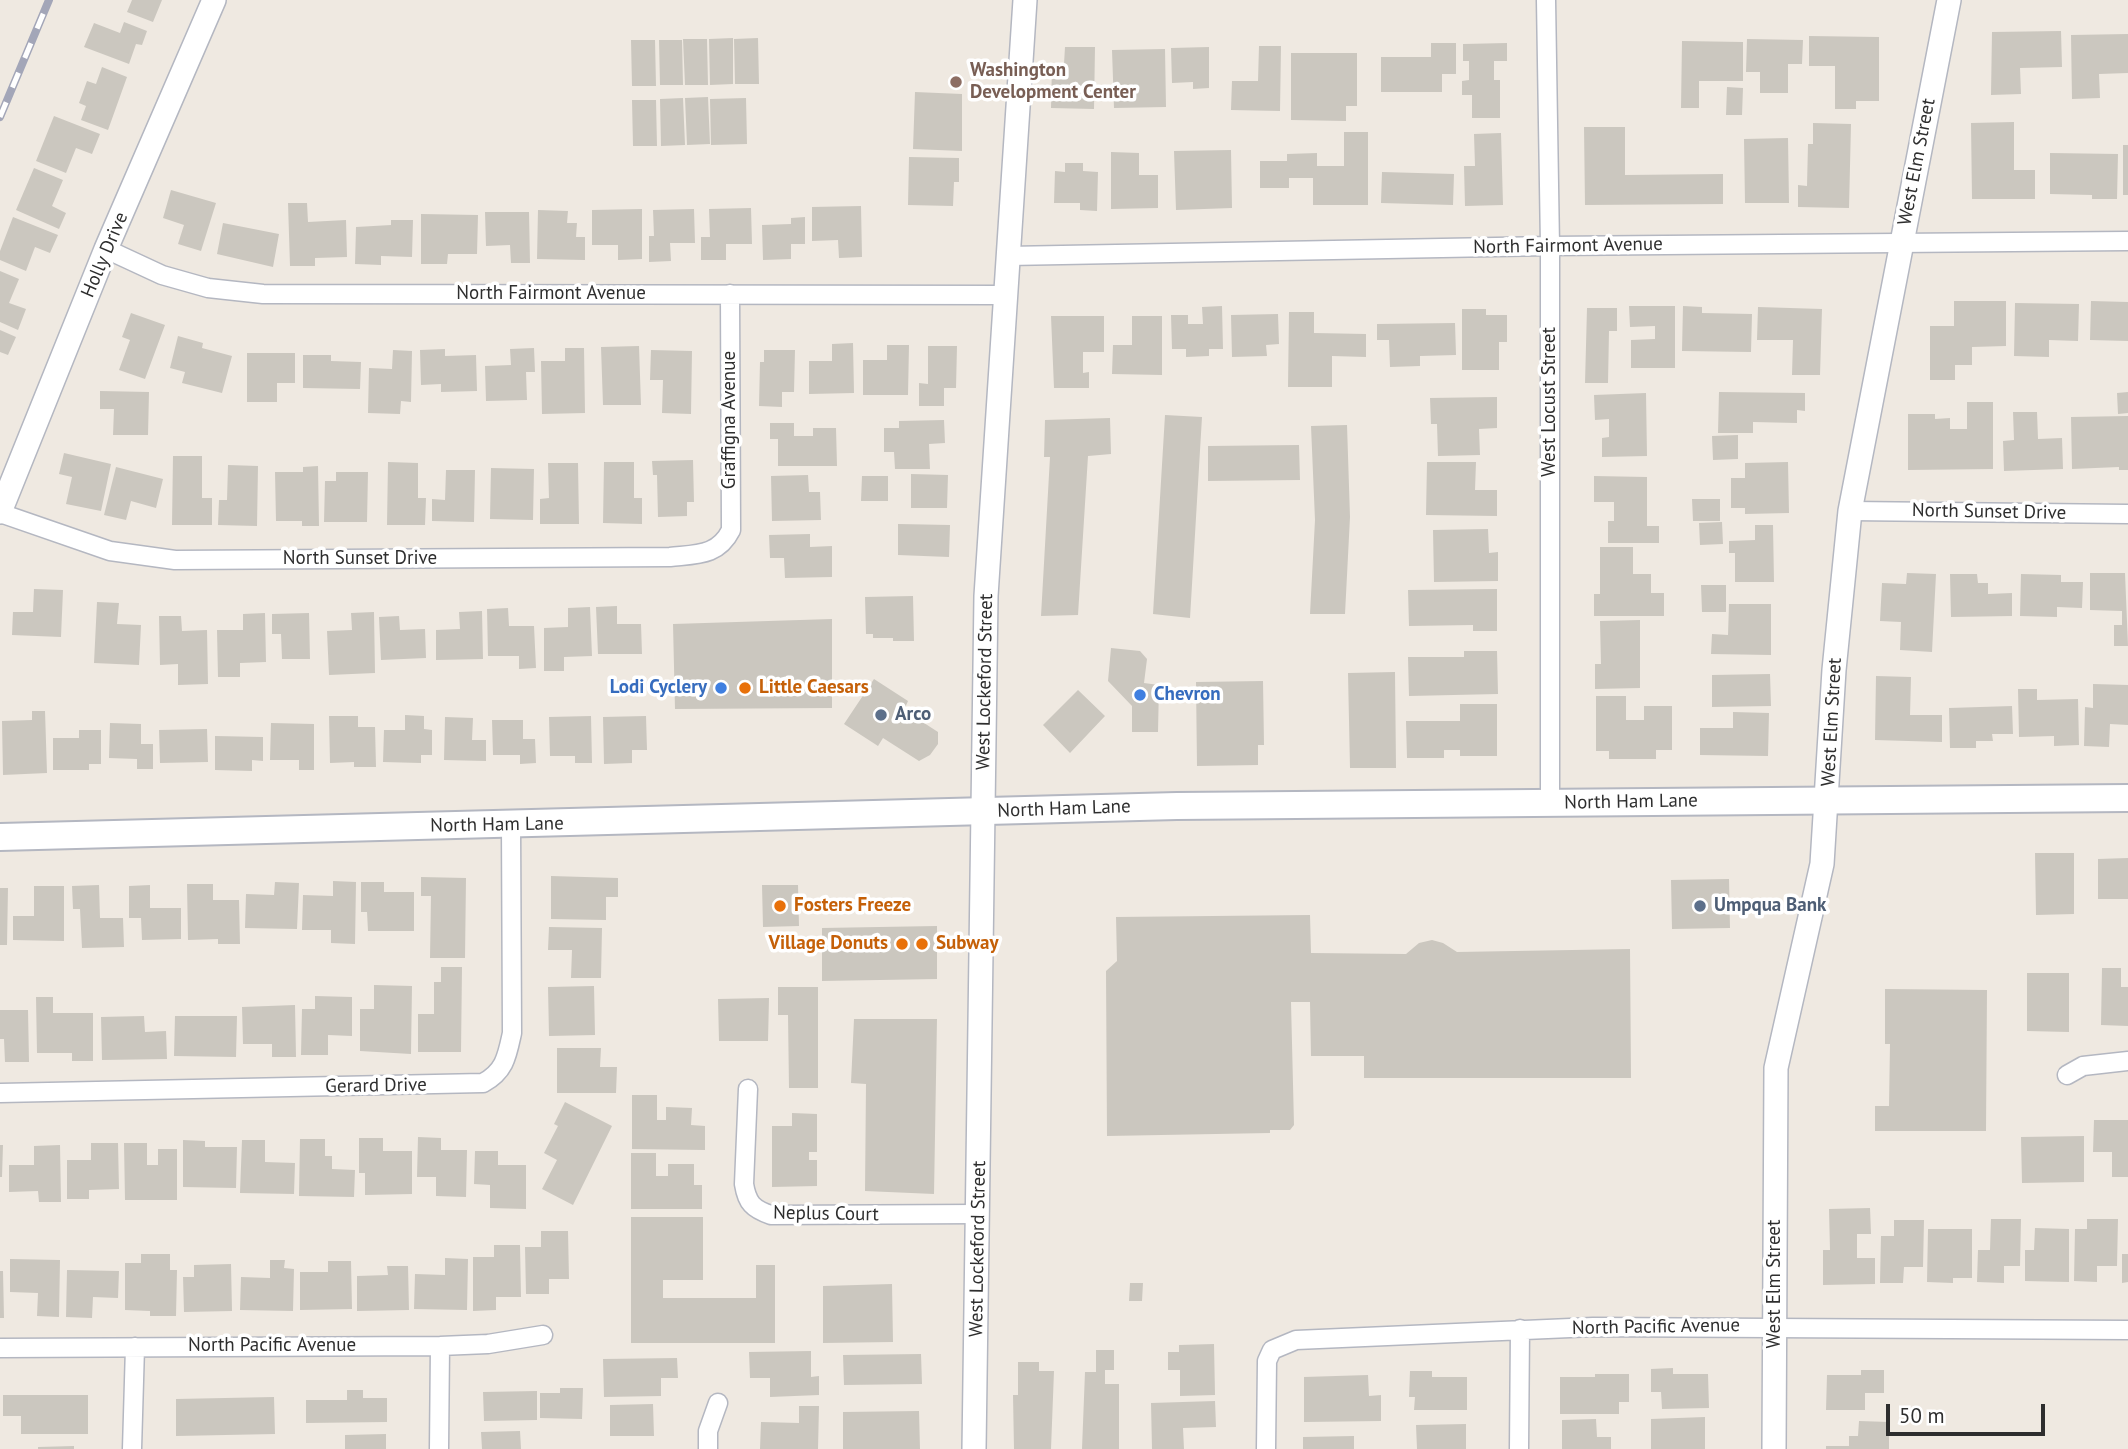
<!DOCTYPE html>
<style>
body{margin:0}
#map{position:relative;width:2128px;height:1449px;overflow:hidden;background:#efe9e1;font-family:"PT Sans",sans-serif}
canvas{display:block}
.scale{position:absolute;left:1886px;top:1404px;width:159px;height:32px;box-sizing:border-box;border:4px solid #2e2e2e;border-top:0;padding-left:9px;font-size:21px;line-height:24px;white-space:nowrap;color:#2e2e2e;-webkit-text-stroke:5px #fff;paint-order:stroke}
</style>
<div id="map">
<canvas width="2128" height="1449"></canvas>
<div class="scale">50 m</div>
</div>
<script>
const ctx = document.querySelector('canvas').getContext('2d');
ctx.lineJoin = 'round';
function fill(path, color) { ctx.fillStyle = color; ctx.fill(path, 'evenodd'); }
function strokePath(path, color, width, dash) { ctx.strokeStyle = color; ctx.lineWidth = width; ctx.lineCap = dash ? 'butt' : 'round'; ctx.setLineDash(dash || []); ctx.stroke(path); }
function drawText(font, color, halo, rows, align = 'center') {
  ctx.font = font + ' "PT Sans",sans-serif'; ctx.lineWidth = 7; ctx.setLineDash([]); ctx.textBaseline = 'middle'; ctx.strokeStyle = halo; ctx.fillStyle = color; for (const [text, x, y, turn = 0] of rows) {
    ctx.save(); ctx.translate(x, y); ctx.rotate((+turn || 0) * Math.PI / 180); ctx.textAlign = isNaN(turn) ? turn : align; if (halo) ctx.strokeText(text, 0, 0); ctx.fillText(text, 0, 0); ctx.restore();
  }
}
fill(new Path2D(`
 M132,0H162L153,22L127,12Z
 M124,22L147,31L142,45L136,44L129,64L84,47L94,23L120,33Z
 M2061,31L2062,67L2020,68L2021,94L1991,95L1992,32Z
 M2128,34V73L2099,74L2100,98L2072,99L2071,35Z
 M1809,36L1879,37V101H1856V109H1835V66H1809Z
 M733,38V84L710,85L709,39Z
 M758,38L759,84H735L734,39Z
 M683,39H707L708,85H685Z
 M1747,39L1803,40L1802,64H1788V93H1760V72H1746Z
 M631,40H655L656,86H632Z
 M659,40H682L683,85H660Z
 M1682,41L1743,42V81H1699V108H1681Z
 M1431,43H1456V74H1442V92H1381V57H1431Z
 M1507,43V61H1494V80H1500V118H1472V95H1462V81L1469,80V61H1463V44Z
 M1259,46H1281L1280,111L1231,110L1232,81H1258Z
 M1065,47H1095L1094,109L1051,108L1052,64H1064Z
 M1209,47V88L1193,89V82L1172,83L1171,48Z
 M1165,49L1166,107L1114,108L1112,50Z
 M1291,53H1357V106H1346V121L1291,120Z
 M102,67L127,77L108,130L81,120L86,106L79,103L87,81L96,84Z
 M1727,87L1743,88L1742,115H1726Z
 M915,92L962,94V151L913,149Z
 M708,97L710,144L687,145L685,98Z
 M683,98L685,145L661,146L660,99Z
 M746,98L747,144L711,145L710,99Z
 M632,100H656L657,146H633Z
 M54,116L100,134L92,154L76,148L66,173L36,161Z
 M2014,122V170H2035V199H1972L1971,123Z
 M1813,123L1851,124L1849,208L1798,207V185L1807,186L1808,144H1813Z
 M1584,127H1625V175L1723,174V204L1585,205Z
 M1344,132H1368V205H1313V178H1289V188H1260V161H1287V154L1317,153V166H1344Z
 M1501,133L1503,205L1465,206L1464,166H1475L1474,134Z
 M1788,138L1789,203H1745L1744,139Z
 M2123,145H2128V195H2123Z
 M1231,150L1232,208L1176,210L1174,151Z
 M1111,152L1139,153V175H1158V208L1111,209Z
 M2050,153L2118,154L2117,199H2092V195L2050,194Z
 M909,157L959,158V182H954L953,206L908,205Z
 M1065,163H1083V171L1098,172L1097,211L1080,210V203H1054L1055,171L1065,172Z
 M34,168L63,180L52,206L66,213L59,229L16,210Z
 M1382,172L1454,174L1453,205L1381,203Z
 M171,190L216,203L201,251L178,244L184,225L163,218Z
 M288,203H307L308,222L346,220L347,257L315,258V266H290Z
 M861,206L862,257L839,258L838,240L812,241V207Z
 M751,208L752,244H726V260H701V237H710L709,209Z
 M642,209V259L618,260V245H592V210Z
 M694,209L695,243H670L671,261L649,262V236H654L653,210Z
 M538,210L568,211L567,223H577L576,237H585V260L537,259Z
 M485,212H529L530,263H511L510,245L486,246Z
 M421,214L478,215L477,254H448L447,264H421Z
 M13,217L58,235L50,253L35,247L26,271L0,260V251Z
 M805,217V244H791V259L763,260L762,225L791,224V218Z
 M391,220H413L412,257L381,256V265L355,264L356,227L391,225Z
 M223,223L279,234L273,267L217,254Z
 M0,271L19,279L9,303L26,309L18,330L0,322Z
 M1954,301H2006V346L1972,347V365H1955V380H1930V326H1954Z
 M2091,301L2128,302V341L2090,340Z
 M2015,303L2079,304L2078,341L2049,340V357L2014,356Z
 M1222,306L1223,349H1209V356L1186,357V349H1172L1171,315H1188V324H1203L1202,307Z
 M1629,306H1675V368H1631V340L1655,339V326L1630,327Z
 M1683,306L1702,307V313L1752,314L1751,352L1682,351Z
 M1758,307L1822,309L1820,375H1792L1793,340H1757Z
 M1587,308H1617V331H1609L1608,383H1585Z
 M1462,309H1486V315H1507V342H1499V370H1462Z
 M1289,312H1314V333L1366,334V357L1332,356V387H1288Z
 M131,313L165,325L145,379L119,370L130,340L122,337Z
 M1278,314L1279,344L1266,345L1267,356L1232,357L1231,315Z
 M1051,316H1104V352H1083V373L1089,372V388H1054Z
 M1132,316H1162V375L1112,374L1113,345H1132Z
 M1455,323L1456,355L1420,356V366L1390,367L1389,340H1377V324Z
 M0,330L16,337L8,355L0,352Z
 M178,336L203,343L202,348L232,356L222,393L182,383L185,372L170,368Z
 M853,343L854,393L809,394V361H832V344Z
 M887,345H909L908,395H863V360H887Z
 M639,346L641,405H603L601,347Z
 M928,346H957L956,388H944V406H919V383L928,384Z
 M534,348L535,372H526L527,400L486,401L485,366L511,365L510,349Z
 M565,348H584L585,413L542,414L541,361H565Z
 M445,349V356L476,355L477,391L441,392V384L421,385L420,350Z
 M393,350L412,351L411,402L401,401L400,414L368,413L369,368L392,369Z
 M651,350L692,351L691,414L662,413L663,380H650Z
 M764,350H795L794,392H782V407L759,406L760,362H764Z
 M247,353H295V383H277V402H247Z
 M303,355H331V361L361,362L360,389L303,388Z
 M100,391L149,392L148,435H113L114,409H100Z
 M1719,392L1805,393V411L1797,410V423L1753,422V433H1718Z
 M2128,392V413L2118,414L2117,393Z
 M1646,393L1647,456L1602,457V438L1609,437V419L1595,420L1594,395Z
 M1497,397V428L1479,429L1480,455L1438,456L1437,424H1431L1430,398Z
 M1967,402H1993V469L1908,470V414H1935V419L1950,418V429H1967Z
 M2013,412H2037L2038,439L2062,438L2063,469L2004,471L2003,441L2014,440Z
 M1165,415L1202,417L1190,618L1153,614Z
 M2128,416V470H2119V467L2072,469L2071,417Z
 M1110,418L1111,454L1088,456L1078,615L1041,616L1050,457H1044L1045,420Z
 M944,420L945,443L929,444L930,469H895L894,452H884V428H899V421Z
 M770,423H794V436H813V428H836L837,466H778V439H770Z
 M1347,425L1350,517L1345,614H1310L1315,520L1311,426Z
 M1738,435V459L1713,460L1712,436Z
 M1299,445L1300,480L1208,481V446Z
 M64,453L111,464L101,511L66,504L72,477L59,474Z
 M173,456H202V498H212V525H172Z
 M693,460L694,502H687V516L658,517L657,475H653L652,461Z
 M388,462L418,463V498H426L425,525H387Z
 M604,462H634V498H642V524L603,523Z
 M1427,462H1476L1475,490H1497V516L1426,515Z
 M1788,462L1789,513L1745,514V508H1731V478H1745V463Z
 M548,463H578L579,524H540V499L549,498Z
 M228,465L258,466L257,526L218,525L219,500H227Z
 M318,466L319,526H302V521H276L275,472H303V467Z
 M116,467L163,479L156,508L131,501L126,520L104,515Z
 M491,468L534,469L533,520L490,519Z
 M446,470H475L474,522L432,521V499L445,500Z
 M336,472H368L367,522H324L325,481H336Z
 M911,474L948,475L947,508H911Z
 M808,475L809,492H820L821,520L772,521L771,476Z
 M862,476H888V501H861Z
 M1594,476L1647,477V526H1659V543H1608V521H1614V502H1594Z
 M1692,499H1720V521H1693Z
 M1722,522L1723,544L1700,545L1699,523Z
 M898,524L950,525L949,557L898,555Z
 M1755,525H1773L1774,582H1735V553H1729V541L1755,540Z
 M1488,529L1489,553L1498,552V581L1434,582L1433,530Z
 M810,534V547L832,546V577L785,578L784,558H770L769,535Z
 M1600,547H1633V574H1651V593H1664V616H1594V594H1600Z
 M1907,573L1936,574L1932,652L1900,650L1901,622L1880,621L1882,583L1906,584Z
 M2090,573H2125L2128,646H2114V625H2122V611L2090,610Z
 M1950,574H1977L1978,583H1988V594L2012,593V616L1951,617Z
 M2021,574L2061,575V582H2083L2082,608L2057,607V617L2020,616Z
 M1701,585H1726V612H1702Z
 M34,589L63,590L61,637L12,635L13,612H33Z
 M1497,589V631H1473V625L1409,626L1408,590Z
 M913,596L914,641H893V638H873V634H866L865,597Z
 M97,602L119,603L117,624L141,625L139,665L94,663Z
 M1729,604H1771V655L1711,654L1712,634L1728,635Z
 M617,606V624H641L642,654H598L596,607Z
 M590,607L592,656L564,657V671H544V628L568,627V608Z
 M508,608L509,626H534L536,668L519,669V656H488L487,609Z
 M482,611L483,659L436,660V630L460,629L459,612Z
 M374,612L375,673L329,675L327,631L352,630L351,613Z
 M265,613L266,662L240,663V677H218L217,630H243V614Z
 M309,613L310,659H282L281,634H272V614Z
 M159,616H181L182,631L207,630L208,684L178,685V664L160,665Z
 M399,616L400,630L425,629L426,658L381,660L379,617Z
 M832,619V708L675,709L673,624Z
 M1640,620V688L1595,689V664H1601L1600,621Z
 M1111,648L1140,651L1147,659L1144,683L1159,685L1158,732H1132V706L1108,681Z
 M1464,651H1497L1498,694L1409,696L1408,657H1464Z
 M1395,672L1396,768H1350L1348,673Z
 M1770,674L1771,706L1712,707V675Z
 M1876,676L1911,677L1910,715H1942V742L1875,740Z
 M874,679L908,701L904,710L938,732V744L930,755L919,761L883,738L878,746L844,724Z
 M1263,681L1264,745H1258V765L1197,766L1196,682Z
 M2093,684L2128,685V725L2110,724L2109,747L2084,746L2085,707L2093,708Z
 M2018,689H2037V700L2078,699L2079,745L2054,746V736L2019,737Z
 M1078,690L1105,716L1070,753L1043,725Z
 M1596,696H1626V720H1644V706H1672V750H1656V759H1609V751H1596Z
 M1460,704H1497V756H1460V750H1444V758H1407L1406,721H1460Z
 M2012,706L2013,734H1992L1993,741H1976V748H1950L1949,708Z
 M32,711H45L47,773L3,775L2,721L32,720Z
 M1733,712L1769,713L1768,756L1700,755V728H1733Z
 M405,715L424,716V729L432,730V755H421V763L383,762L384,730H405Z
 M329,716H358V727H375L376,767H354V762L330,763Z
 M591,716L592,763H575V756H550L549,717Z
 M646,716L647,750H632V763L604,764L603,717Z
 M445,717L473,718L472,740H486V761L444,760Z
 M492,720H523V739H535L536,763L520,764V755H493Z
 M110,723L141,724V744H153V769H137V759L109,758Z
 M271,723L314,724V770H299V760H270Z
 M207,729L208,762L160,763L159,730Z
 M79,730H101V764H89V770H53V738H79Z
 M215,736L263,737V761L252,760V771L215,770Z
 M2035,853H2074V914L2036,915Z
 M2128,858V899H2098V859Z
 M551,876L618,878V897H606V920L551,919Z
 M421,877L466,878L465,958H430L431,896H421Z
 M1729,879L1730,928L1672,929L1671,880Z
 M333,881L356,882L355,944L331,943V930H302L303,895L333,896Z
 M275,882L299,883L297,929L245,928L246,894L274,895Z
 M361,882H384V892H414V931H368L367,912H361Z
 M187,884H213V900H239L240,944H218V939L188,940Z
 M99,885L100,918H123L124,947L82,948L80,909H73L72,886Z
 M150,885V908H181V939L142,940L141,918H129V886Z
 M762,885H798L799,926L763,927Z
 M34,886H64V941L13,940V916H34Z
 M0,888H8L7,945H0Z
 M1310,915L1311,953L1406,954L1419,943L1432,940L1443,943L1457,952L1630,949L1631,1078H1364V1056H1311L1310,1002H1291L1294,1125L1290,1130H1270V1133L1107,1136L1106,971L1117,961L1116,917Z
 M937,926V979L822,981V928Z
 M549,927L602,928L601,978H571L572,950H548Z
 M441,967H462L461,1052H418V1014H434V982H441Z
 M2102,968H2121V987H2128V1026L2101,1025Z
 M2027,973H2069V1032L2027,1031Z
 M374,985L412,986L411,1054L360,1051V1009H374Z
 M594,986L595,1035L549,1036L548,987Z
 M778,987H818V1088H789L788,1015H778Z
 M1885,989L1987,990L1986,1131H1875V1106H1889L1890,1044H1885Z
 M315,996L352,997V1036L328,1035V1055H301L302,1009H315Z
 M36,997H53V1013H93V1061H72V1053H37Z
 M769,998L768,1041H719L718,999Z
 M295,1005L296,1057H272V1044H243L242,1007Z
 M0,1010H28L29,1062H5L4,1039H0Z
 M144,1016L145,1032L166,1031L167,1059L102,1060L101,1017Z
 M175,1016H237L236,1057L174,1056Z
 M854,1019H937L934,1194L865,1191L866,1084L851,1083Z
 M557,1048H601L600,1067H617L616,1093H557Z
 M632,1095H657V1120H666V1107L692,1108L691,1125L705,1126V1150L632,1149Z
 M565,1102L612,1126L573,1205L542,1189L557,1160L544,1153L558,1126L554,1124Z
 M792,1113L817,1114V1152H809V1160H817V1186L772,1187V1126H792Z
 M2094,1120H2128V1177H2112V1152H2093Z
 M2084,1136V1182L2022,1183L2021,1137Z
 M418,1137L441,1138V1150H467L466,1197L436,1196V1177H417Z
 M359,1138H383V1151H412V1194L365,1195V1173H359Z
 M300,1139H325V1156H332V1169L355,1170L354,1197L299,1196Z
 M183,1140L205,1141V1147H237L236,1188L183,1187Z
 M242,1140H265V1162L295,1163L294,1194L240,1193Z
 M91,1143H118L119,1189L89,1190V1199H67V1160H91Z
 M124,1143H147V1165H158V1149H177V1200H125Z
 M0,1145H3L2,1177H0Z
 M60,1145L61,1202H39L38,1191L9,1192V1165H34V1146Z
 M475,1151H498V1165H526V1209L490,1208V1185L474,1184Z
 M631,1153H656V1176H668V1164H694V1185H702V1209H631Z
 M1870,1208L1871,1234H1857V1258H1875V1284L1823,1285V1250H1830L1829,1209Z
 M631,1217H703V1280H663V1298H756V1265H775V1343H631Z
 M1991,1219H2021L2020,1266H2004V1283L1977,1282L1978,1250H1990Z
 M2087,1219H2118L2117,1266H2097V1282L2074,1281L2075,1229H2087Z
 M1894,1220H1924L1923,1267H1904L1903,1283H1880L1881,1236H1894Z
 M2035,1228L2069,1229V1282L2025,1281V1250H2034Z
 M1928,1229H1972V1278H1953V1283L1927,1282Z
 M541,1231H568L569,1279H549V1294H526L525,1247H541Z
 M494,1245H520L521,1297H496V1310L473,1311V1257H494Z
 M141,1254H170V1270H177L176,1316H150V1311L125,1310V1263H141Z
 M2122,1254H2128V1282L2122,1283Z
 M445,1258L468,1259L467,1310L414,1309L415,1274L445,1275Z
 M10,1259L60,1260L59,1317L37,1316L38,1293L10,1292Z
 M270,1260H285L284,1268L294,1269L293,1311L240,1310L241,1277L270,1278Z
 M328,1261H351L352,1309L300,1310V1272H328Z
 M231,1264L232,1311L184,1312L183,1277H194V1265Z
 M387,1266H408L409,1310L357,1311V1276L388,1275Z
 M67,1270L119,1271L118,1298L93,1297L92,1318L66,1317Z
 M0,1271H3L4,1318H0Z
 M1130,1283H1143L1142,1301H1129Z
 M892,1284L893,1342L823,1343V1286Z
 M1214,1344L1215,1395L1180,1396V1370H1168V1352H1179V1345Z
 M1096,1350H1114V1370H1105V1384H1119V1449H1082L1085,1372H1096Z
 M811,1351V1377L819,1376V1395L770,1397V1378H750L749,1352Z
 M921,1354L922,1384L844,1385L843,1355Z
 M677,1358L678,1378H661V1396L604,1397L603,1359Z
 M1018,1362H1039V1371H1054L1051,1449H1014L1013,1395H1018Z
 M1673,1368V1374H1708L1709,1408L1662,1409L1661,1392H1651V1369Z
 M1861,1370H1884V1393H1865V1410H1826L1827,1375H1861Z
 M1410,1371H1432V1377H1467V1410H1414L1415,1397H1409Z
 M1595,1374H1629V1402H1619V1414H1560V1377H1595Z
 M1368,1375L1369,1396L1381,1395V1421L1304,1422V1377Z
 M560,1388H583L582,1419L540,1418V1393H560Z
 M347,1390H363V1398H387V1422L306,1423V1400H347Z
 M537,1391V1420L484,1421L483,1392Z
 M3,1395H88V1434H21V1416H3Z
 M274,1397L275,1434L176,1436V1399Z
 M1215,1401L1216,1427L1183,1428L1184,1449H1152L1151,1403Z
 M653,1404L654,1436H610V1405Z
 M799,1406H819L818,1449H760L761,1422L799,1423Z
 M919,1411L920,1449H843V1412Z
 M1705,1417V1449H1651V1419Z
 M1596,1419L1597,1437H1611V1449H1562V1420Z
 M1859,1421L1889,1422V1449H1826V1446H1849V1436H1858Z
 M1466,1424V1449H1417L1416,1425Z
 M520,1431L521,1449H482L481,1432Z
 M386,1434V1449H345V1435Z
 M1354,1436V1449H1303V1437Z
 M74,1446V1449H38V1447Z`), '#cbc7bf');
const minor = new Path2D(`
 M1546,0L1550,246V803
 M106,249L162,275L208,288L263,294L1005,295
 M1008,256L1550,246L2128,241
 M1850,511L2128,514
 M0,513L110,551L175,560L670,557C697,554 718,556 731,530L730,294
 M2067,1075L2083,1066L2128,1061
 M748,1089L744,1184C747,1203 753,1209 771,1215L979,1214
 M0,1093L483,1083C505,1071 507,1056 512,1033L511,825
 M0,1348L440,1346L488,1344L543,1335
 M132,1449L135,1347
 M439,1449L440,1346
 M708,1449V1431L718,1403
 M1266,1449L1267,1361L1272,1350L1296,1340L1593,1327L2128,1330
 M1519,1449L1520,1329`);
const tertiary = new Path2D(`
 M0,512L106,249L214,0
 M974,1449L986,596L1025,0
 M1774,1449L1776,1068L1822,864L1834,670L1850,511L1949,0`);
const secondary = new Path2D(`
 M0,837L1177,806L2128,798`);
strokePath(minor, '#b4b7c1', 21);
strokePath(tertiary, '#b4b7c1', 26);
strokePath(secondary, '#b4b7c1', 30);
strokePath(minor, '#fff', 18);
strokePath(tertiary, '#fff', 23);
strokePath(secondary, '#fff', 26);
const rail = new Path2D(`
 M0,117L49,0`);
strokePath(rail, '#a3a6b8', 8);
strokePath(rail, '#fff', 5, [16]);
for (const [x, y, r, color] of [
 [956,82,7,"#8d6e63"],
 [721,688,7,"#3f7fe0"],
 [745,688,7,"#e8710a"],
 [1140,695,7,"#3f7fe0"],
 [881,715,7,"#5c6f8a"],
 [780,906,7,"#e8710a"],
 [1700,906,7,"#5c6f8a"],
 [902,944,7,"#e8710a"],
 [922,944,7,"#e8710a"]
]) { const dot = new Path2D(); dot.arc(x, y, r, 0, 2 * Math.PI); ctx.fillStyle = color; ctx.fill(dot); strokePath(dot, '#fff', 2.5); }
drawText('bold 19px', '#785e54', '#fff', [
 ["Washington",970,71],
 ["Development Center",970,93]
], 'left');
drawText('19px', '#2e2e2e', '#fff', [
 ["West Elm Street",1917,162,-79],
 ["North Fairmont Avenue",1568,246,-1],
 ["Holly Drive",105,255,-67],
 ["North Fairmont Avenue",551,294],
 ["West Locust Street",1550,402,-90],
 ["Graffigna Avenue",730,420,-90],
 ["North Sunset Drive",1989,512,1],
 ["North Sunset Drive",360,559],
 ["West Lockeford Street",985,682,-89],
 ["West Elm Street",1832,722,-87],
 ["North Ham Lane",1631,802,-1],
 ["North Ham Lane",1064,809,-2],
 ["North Ham Lane",497,825,-1],
 ["Gerard Drive",376,1086,-1],
 ["Neplus Court",826,1214,1],
 ["West Lockeford Street",978,1249,-89],
 ["West Elm Street",1775,1284,-90],
 ["North Pacific Avenue",1656,1327,-1],
 ["North Pacific Avenue",272,1346]
]);
drawText('bold 19px', '#366cbe', '#fff', [
 ["Lodi Cyclery",707,688],
 ["Chevron",1154,695,"left"]
], 'right');
drawText('bold 19px', '#c56008', '#fff', [
 ["Little Caesars",759,688],
 ["Fosters Freeze",794,906],
 ["Village Donuts",888,944,"right"],
 ["Subway",936,944]
], 'left');
drawText('bold 19px', '#4e5e75', '#fff', [
 ["Arco",895,715],
 ["Umpqua Bank",1714,906]
], 'left');
</script>
